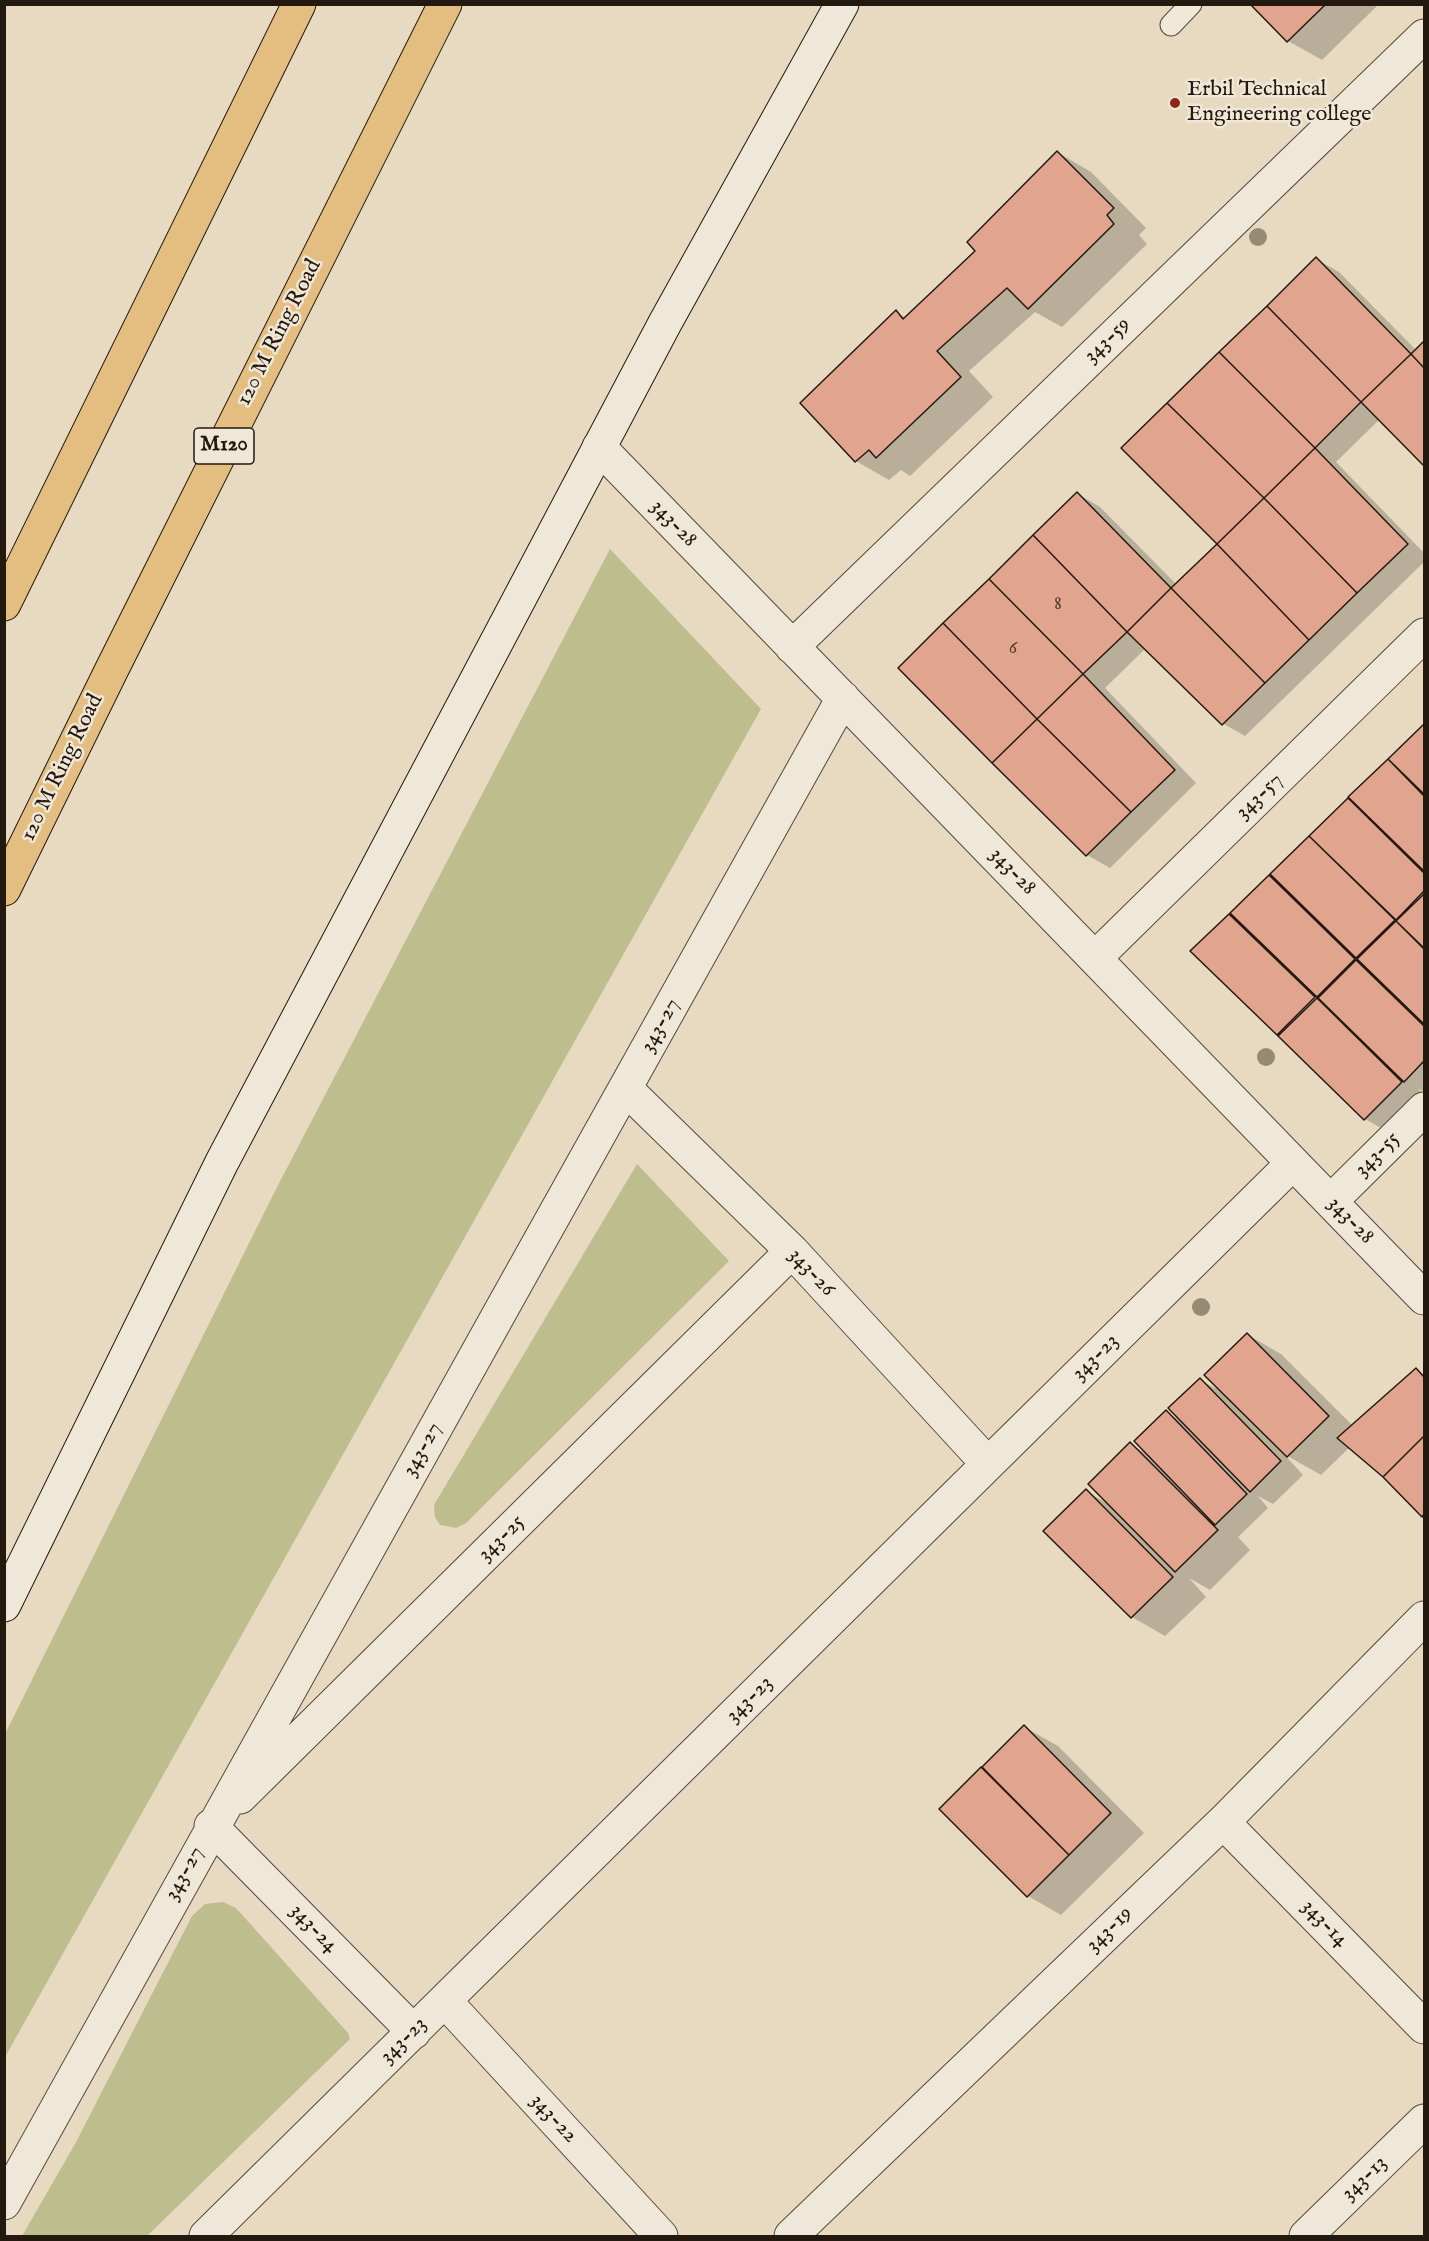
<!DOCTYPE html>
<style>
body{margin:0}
#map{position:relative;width:1429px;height:2241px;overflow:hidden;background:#e7dac1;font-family:"IM FELL English",serif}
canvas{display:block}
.frame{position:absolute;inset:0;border:6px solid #24190f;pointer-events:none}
</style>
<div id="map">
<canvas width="1429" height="2241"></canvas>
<div class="frame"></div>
</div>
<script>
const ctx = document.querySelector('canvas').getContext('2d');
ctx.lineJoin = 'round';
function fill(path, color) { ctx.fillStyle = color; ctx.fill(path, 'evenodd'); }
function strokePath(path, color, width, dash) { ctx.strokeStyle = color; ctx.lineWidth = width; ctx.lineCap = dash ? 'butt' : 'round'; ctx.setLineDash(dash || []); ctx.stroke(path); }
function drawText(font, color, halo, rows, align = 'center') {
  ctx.font = font + ' "IM FELL English",serif'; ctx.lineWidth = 5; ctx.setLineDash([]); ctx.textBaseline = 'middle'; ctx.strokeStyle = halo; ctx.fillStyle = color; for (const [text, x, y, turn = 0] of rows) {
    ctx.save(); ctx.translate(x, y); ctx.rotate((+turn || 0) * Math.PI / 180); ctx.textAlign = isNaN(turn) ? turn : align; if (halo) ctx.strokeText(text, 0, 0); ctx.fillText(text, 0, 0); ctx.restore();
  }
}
fill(new Path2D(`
 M610,549L761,709L5,2057V1734L275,1191Z
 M637,1164L729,1261L466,1523L456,1528L440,1525L435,1517L434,1505Z
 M223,1902L236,1908L348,2033L350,2039L147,2236H22L75,2144L192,1916L205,1904Z`), '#bdbd8e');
fill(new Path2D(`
 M1253,4H1379L1322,60L1288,41Z
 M1057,152L1091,172L1146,228L1139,235L1147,244L1062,327L1035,312L969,371L993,397L910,476L901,470L889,480L856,461L802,403L896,312L906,318L977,251Z
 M1316,259L1339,272L1417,351L1424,343V464L1380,419L1336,462L1424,553V562L1245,736L1222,723L1146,648L1105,688L1196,783L1110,868L1087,855L900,668L1078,494L1100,507L1177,585L1219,544Z
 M1424,726V1092L1418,1088L1424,1096L1388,1132L1365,1119L1192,951Z
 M1248,1335L1281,1354L1353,1426L1416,1370L1424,1375V1518L1384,1476L1350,1447L1321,1475L1284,1454L1303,1475L1273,1504L1258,1496L1268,1508L1238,1537L1250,1550L1210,1590L1189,1578L1206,1597L1165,1636L1132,1617L1046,1531L1086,1491L1108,1504L1130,1444L1147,1454L1166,1412L1181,1421L1200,1380L1222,1392Z
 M1024,1727L1058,1746L1144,1833L1061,1915L1028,1896L941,1809Z`), '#0003');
const building = new Path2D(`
 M1250,4H1326L1287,42Z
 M1057,151L1114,208L1107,215L1114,224L1028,309L1007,288L937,351L961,377L876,458L869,450L855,462L800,403L896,310L903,319L975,251L967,242Z
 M1316,257L1411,354L1361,402L1267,306Z
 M1267,306L1361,402L1315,448L1219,352Z
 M1424,341V368L1411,354Z
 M1219,352L1315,448L1264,498L1167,403Z
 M1411,354L1424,368V466L1361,402Z
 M1167,403L1264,498L1217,544L1121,448Z
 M1315,448L1408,544L1357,593L1264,498Z
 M1077,492L1171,588L1127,632L1033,535Z
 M1264,498L1357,593L1309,640L1217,544Z
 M1033,535L1127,632L1083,674L989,579Z
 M1217,544L1309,640L1265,683L1171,588Z
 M989,579L1083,674L1037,719L943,623Z
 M1171,588L1265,683L1222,725L1127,632Z
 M943,623L1037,719L992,763L898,668Z
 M1083,674L1175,770L1131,812L1037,719Z
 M1037,719L1131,812L1086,856L992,763Z
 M1424,724V794L1388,759Z
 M1388,759L1424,796V871L1348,797Z
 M1348,798L1424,873V891L1396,920L1309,836Z
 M1309,836L1395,920L1356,958L1270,874Z
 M1269,875L1355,959L1317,997L1230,913Z
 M1424,894V948L1396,921Z
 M1229,914L1315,997L1277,1035L1190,951Z
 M1396,921L1424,949V1024L1357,959Z
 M1356,960L1424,1026V1061L1404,1082L1318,998Z
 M1317,998L1402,1082L1364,1120L1278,1036Z
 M1247,1333L1329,1416L1287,1457L1204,1375Z
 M1416,1368L1424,1377V1436L1383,1477L1337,1438Z
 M1200,1378L1281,1461L1250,1492L1168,1408Z
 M1166,1410L1247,1494L1215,1525L1134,1441Z
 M1424,1436V1514L1422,1517L1383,1477Z
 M1130,1442L1218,1530L1175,1572L1088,1484Z
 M1086,1489L1173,1577L1131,1618L1043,1531Z
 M1024,1725L1111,1813L1069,1855L982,1767Z
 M981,1767L1069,1855L1027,1897L939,1809Z`);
fill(building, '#e1a48e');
strokePath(building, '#24190f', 1.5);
const lane = new Path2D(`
 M1171,25L1191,4`);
const street = new Path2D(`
 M599,447L1424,1298
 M792,647L1424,36
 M1095,958L1424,635
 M626,1089L792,1251L988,1464
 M1331,1201L1424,1109
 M240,1797L792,1251
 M1223,1822L1424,2027
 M211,1826L414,2032
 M445,2001L661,2236
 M4,2203C281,1700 564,1200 843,698
 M206,2236L1293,1163
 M791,2236L1223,1822L1424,1618
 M1306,2236L1424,2121`);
const secondary = new Path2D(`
 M4,1605L222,1162L665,323L842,4`);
const highway = new Path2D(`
 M4,604L299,4
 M4,889L111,671L445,4`);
strokePath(lane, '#55493c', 23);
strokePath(street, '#55493c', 35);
strokePath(secondary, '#24190f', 35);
strokePath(highway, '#24190f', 35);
strokePath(lane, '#efe7d7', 21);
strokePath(street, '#efe7d7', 33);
strokePath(secondary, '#efe7d7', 33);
strokePath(highway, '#e4bd80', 33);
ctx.fillStyle = '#958b74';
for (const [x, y] of [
 [1258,237],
 [1266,1057],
 [1201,1307]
]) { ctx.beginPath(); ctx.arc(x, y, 9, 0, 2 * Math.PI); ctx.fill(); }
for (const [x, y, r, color] of [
 [1175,103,6,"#8f2418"]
]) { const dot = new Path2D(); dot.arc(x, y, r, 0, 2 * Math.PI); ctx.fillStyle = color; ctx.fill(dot); strokePath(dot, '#efe7d7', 2); }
drawText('20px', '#533c2f', null, [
 ["8",1058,605],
 ["6",1013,649]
]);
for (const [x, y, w] of [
 [224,446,60]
]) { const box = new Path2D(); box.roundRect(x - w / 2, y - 18, w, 36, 4.5); ctx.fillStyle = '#efe7d7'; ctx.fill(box); strokePath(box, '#24190f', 1.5); }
drawText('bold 21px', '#24190f', null, [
 ["M120",224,446]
]);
drawText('22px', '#24190f', '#efe7d7', [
 ["Erbil Technical",1187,90],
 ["Engineering college",1187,115]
], 'left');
drawText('22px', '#24190f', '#efe7d7', [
 ["120 M Ring Road",280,333,-63],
 ["343-59",1108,341,-44],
 ["343-28",673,524,46],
 ["120 M Ring Road",63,768,-64],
 ["343-57",1260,797,-44],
 ["343-28",1012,872,46],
 ["343-27",661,1026,-61],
 ["343-55",1378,1155,-45],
 ["343-28",1350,1221,46],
 ["343-26",811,1273,47],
 ["343-23",1096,1358,-45],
 ["343-27",423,1450,-61],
 ["343-25",502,1539,-45],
 ["343-23",750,1700,-45],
 ["343-27",185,1874,-61],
 ["343-14",1324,1924,46],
 ["343-24",313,1929,46],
 ["343-19",1110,1930,-44],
 ["343-23",404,2041,-45],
 ["343-22",553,2119,47],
 ["343-13",1365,2179,-44]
]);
</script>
